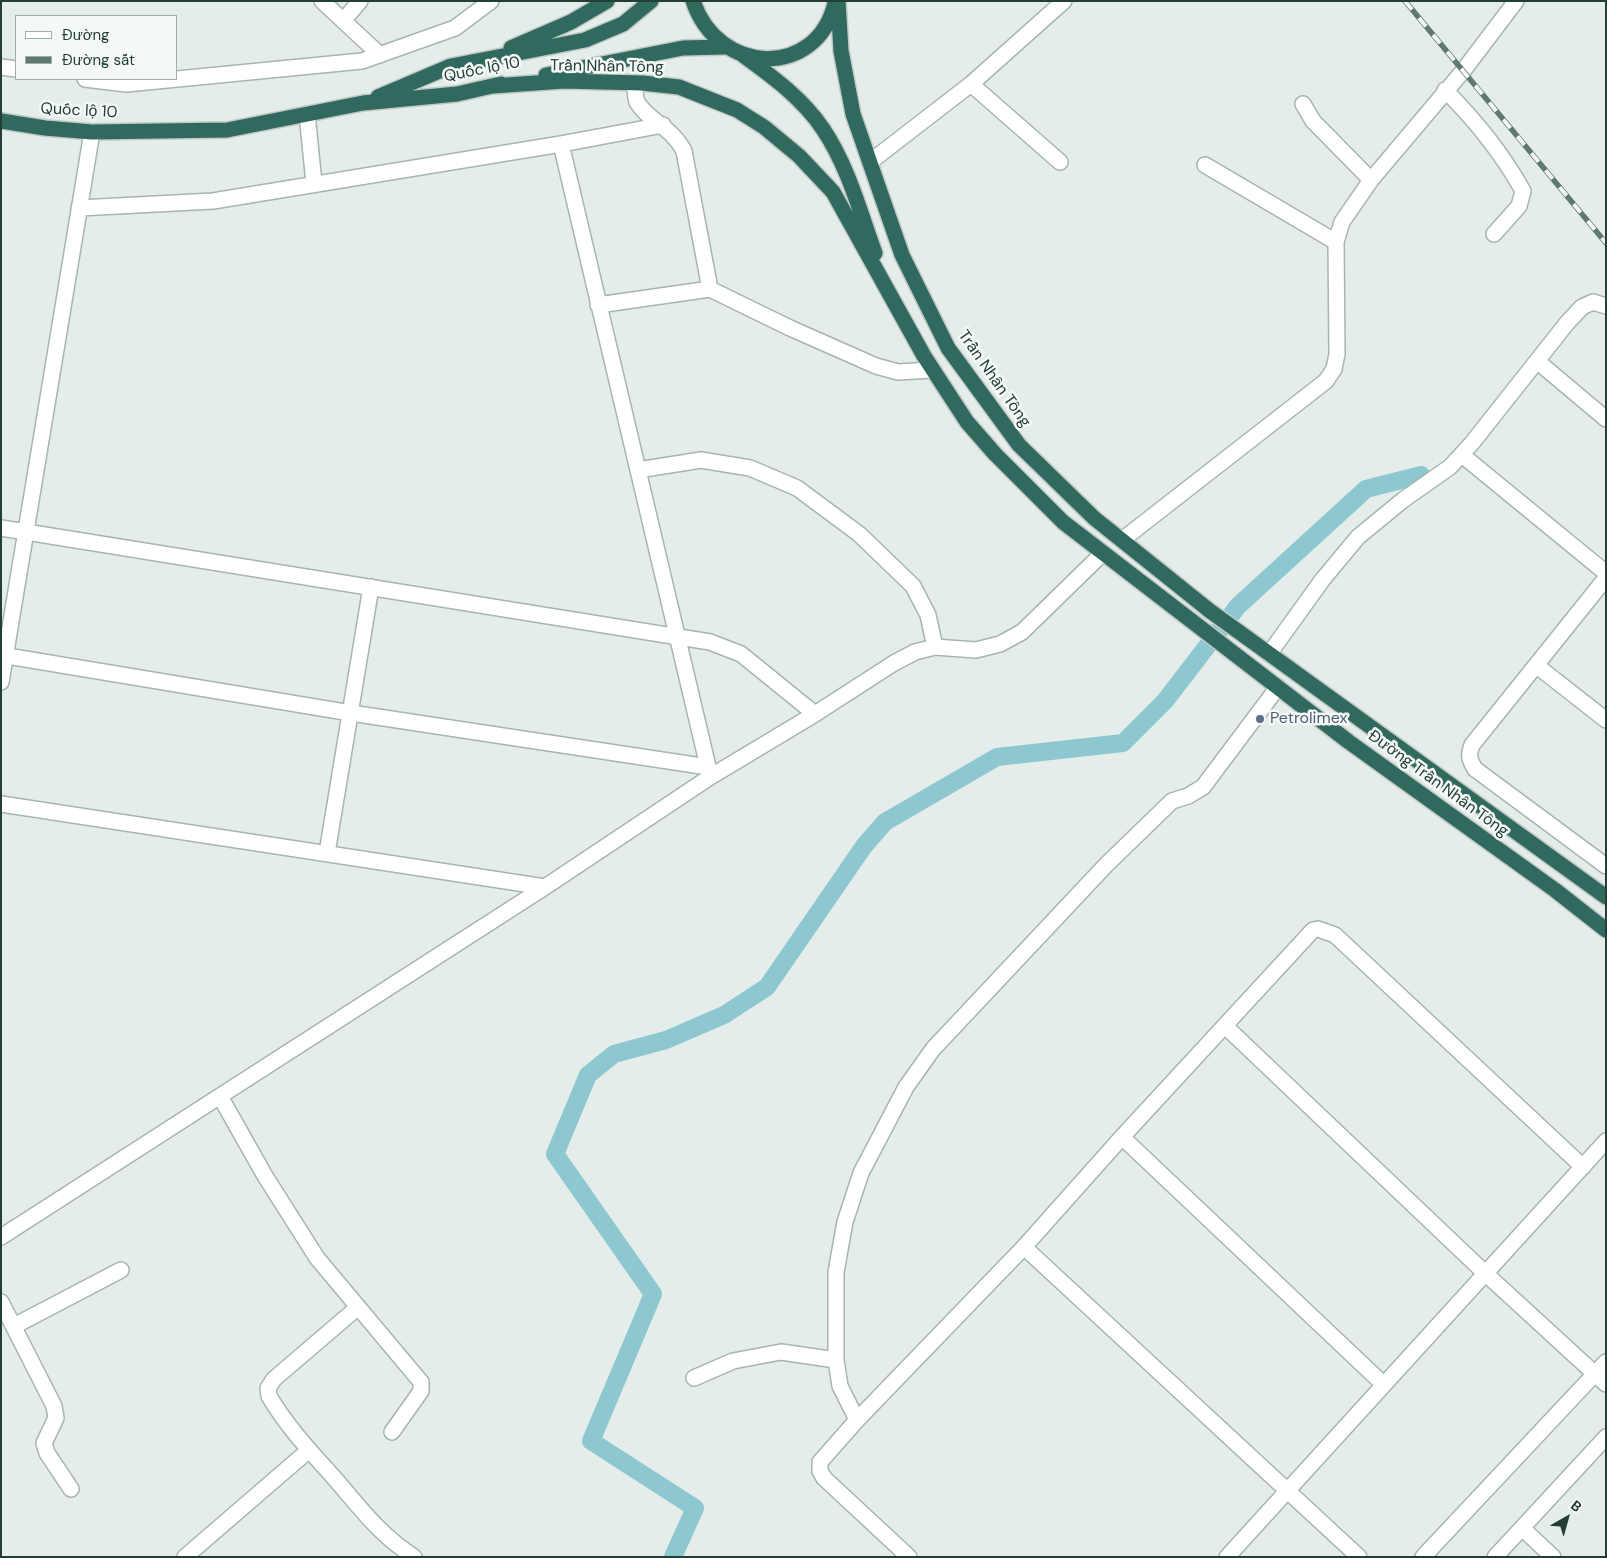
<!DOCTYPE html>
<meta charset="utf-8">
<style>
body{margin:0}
#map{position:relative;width:1607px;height:1558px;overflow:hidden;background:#e4ede9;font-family:"DM Sans",sans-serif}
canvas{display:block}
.frame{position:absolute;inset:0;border:2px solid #233e36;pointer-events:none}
.legend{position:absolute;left:15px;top:15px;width:162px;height:65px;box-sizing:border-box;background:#f4f9f7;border:1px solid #a0aeaa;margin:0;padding:6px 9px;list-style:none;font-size:15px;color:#233e36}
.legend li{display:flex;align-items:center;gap:10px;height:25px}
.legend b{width:25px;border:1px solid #a0aeaa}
.north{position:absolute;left:1542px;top:1493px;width:50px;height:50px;-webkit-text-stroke:4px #f4f9f7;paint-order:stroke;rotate:38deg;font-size:14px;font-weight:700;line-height:20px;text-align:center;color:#233e36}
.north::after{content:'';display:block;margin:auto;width:18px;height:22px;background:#233e36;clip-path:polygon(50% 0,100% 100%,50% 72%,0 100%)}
</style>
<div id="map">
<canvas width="1607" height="1558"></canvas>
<div class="frame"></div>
<ul class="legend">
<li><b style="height:6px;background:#fff"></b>Đường</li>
<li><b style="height:6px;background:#5e7972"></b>Đường sắt</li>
</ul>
<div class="north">B</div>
</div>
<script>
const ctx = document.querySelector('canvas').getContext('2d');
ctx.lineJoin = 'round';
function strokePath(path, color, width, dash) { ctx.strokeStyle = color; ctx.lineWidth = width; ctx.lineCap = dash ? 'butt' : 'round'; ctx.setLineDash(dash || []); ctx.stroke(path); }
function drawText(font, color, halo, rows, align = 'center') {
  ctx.font = font + ' "DM Sans",sans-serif'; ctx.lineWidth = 5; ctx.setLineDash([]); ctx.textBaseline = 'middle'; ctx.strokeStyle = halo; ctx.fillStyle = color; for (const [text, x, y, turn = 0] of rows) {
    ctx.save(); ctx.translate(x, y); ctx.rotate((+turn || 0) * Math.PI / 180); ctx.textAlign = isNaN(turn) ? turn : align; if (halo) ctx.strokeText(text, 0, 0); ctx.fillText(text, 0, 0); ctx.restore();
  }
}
strokePath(new Path2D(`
 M673,1557L695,1508L591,1441L653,1294L555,1154L588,1075L614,1054L666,1040L724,1015L767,987L864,846L885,822L997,757L1123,743L1165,701L1238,606L1366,489L1421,475`), '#8dc7d0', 18);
const minor = new Path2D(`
 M322,1L380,55
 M343,21L360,1
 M1,67L16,69
 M85,79L126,84L362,61L455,28L491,1
 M635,83C635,89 635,97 637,102C648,121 671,126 684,151L710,289
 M971,84L1060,162
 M1445,90C1476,121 1502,153 1523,191L1519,206L1494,234
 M1303,104L1313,121L1371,180
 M307,114L314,183
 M561,144L710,775
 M870,162L971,84L1064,1
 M1205,165L1336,242
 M79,208L213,201L561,144L663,125
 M598,305L710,289L790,328L876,366L898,372L932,370
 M1537,361L1606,419
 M1462,455L1606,573
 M638,470L701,460L750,468L797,488L859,534L913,586L928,615L935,647
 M1,528L710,642L741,654L815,714
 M1122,540L1326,381L1334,369L1337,354L1336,242L1342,222L1371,180L1463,71L1516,1
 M1606,578L1472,745C1468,755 1469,759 1475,769L1606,866
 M1269,654L1323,579L1358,537L1403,500L1450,467L1472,443L1567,323L1582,307L1593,302L1606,306
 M1,655L351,713L708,767
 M1537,666L1606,720
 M1,682L92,132
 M1,804L545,887
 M327,853L371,587
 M1225,1026L1486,1274L1606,1384
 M221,1098L265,1176L317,1258L421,1382V1391L392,1432
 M1122,1137L1383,1384
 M1,1237L545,887L710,777L815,714L894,663L915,652L935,647L976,650L1000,644L1022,632L1103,553
 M1024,1247L1359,1557
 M1,1302L54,1406L56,1418L44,1443L47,1453L71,1489
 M357,1308L274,1379L268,1388L269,1396C287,1427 312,1453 336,1480C362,1510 380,1535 414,1557
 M14,1326L121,1270
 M694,1378L733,1361L781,1352L836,1360
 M857,1420L840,1386L836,1360V1272L845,1222L861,1173L906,1087L933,1049L1106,865L1172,801L1188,796L1203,787L1278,687
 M1522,1528L1553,1557
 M185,1557L309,1450
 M909,1557L824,1478L820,1471V1462L857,1420L1024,1247L1122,1137L1313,930L1318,929L1335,935L1583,1167
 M1227,1557L1606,1141
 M1423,1557L1606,1362
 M1495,1557L1606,1437`);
const highway = new Path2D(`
 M693,1C718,76 817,79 835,3
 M838,1L841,51L853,114L902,255L948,348L1019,445L1094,518L1210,611L1606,897
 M511,48L571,22L607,1
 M744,56C773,77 803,99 823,129C848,166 860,212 875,253
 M546,75L683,48L724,47
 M493,86L564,81L642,83L679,87L737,110L764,127L799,156L833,192L924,356L967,422L995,454L1063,522L1349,742L1555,890L1606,930
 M378,97L451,66L585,40L623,24L651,1
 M1,121L45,128L92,132L227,130L363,103L457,94L501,84`);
strokePath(minor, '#a6b5b0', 18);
strokePath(highway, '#c1c9c7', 18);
strokePath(minor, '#fff', 15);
strokePath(highway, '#30695d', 15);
const rail = new Path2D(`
 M1405,1L1606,243`);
strokePath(rail, '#5e7972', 5.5);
strokePath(rail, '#f4f9f7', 4, [11]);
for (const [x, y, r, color] of [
 [1260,719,5,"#5c6f8a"]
]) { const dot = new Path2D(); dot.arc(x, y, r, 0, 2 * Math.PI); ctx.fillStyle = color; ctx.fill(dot); strokePath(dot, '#f4f9f7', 2); }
drawText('16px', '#233e36', '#f4f9f7', [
 ["Trần Nhân Tông",607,67,1],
 ["Quốc lộ 10",482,70,-11],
 ["Quốc lộ 10",79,111,3],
 ["Trần Nhân Tông",994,379,55],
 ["Đường Trần Nhân Tông",1438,784,36]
]);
drawText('16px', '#4e5e75', '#f4f9f7', [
 ["Petrolimex",1270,719]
], 'left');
</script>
